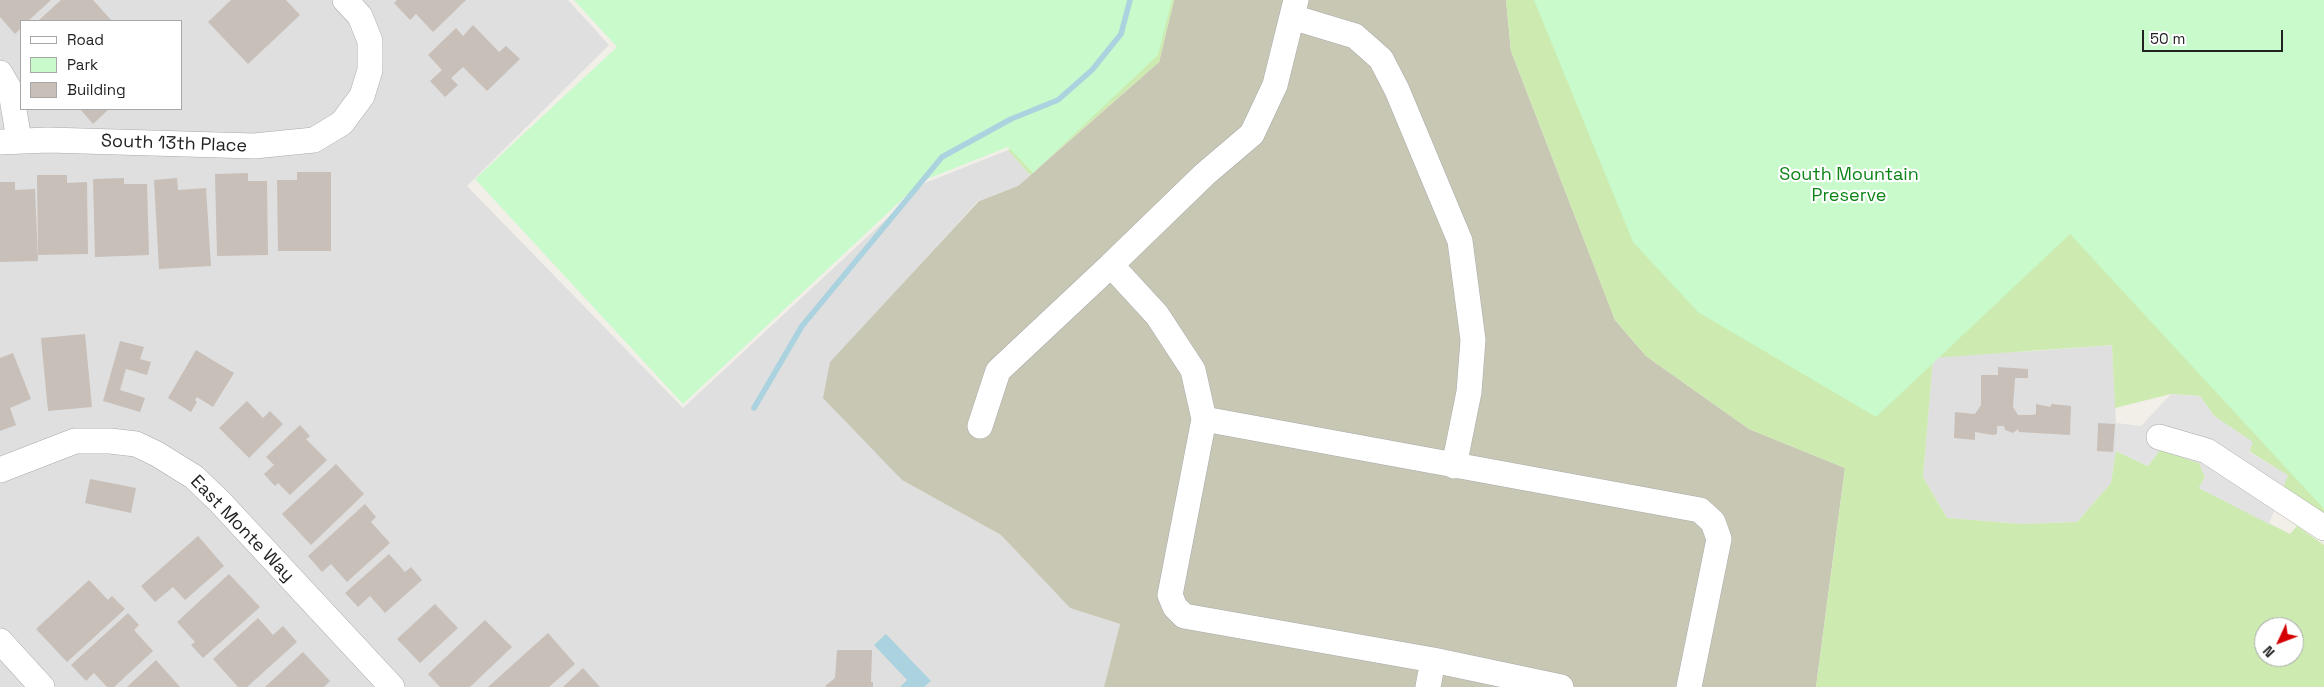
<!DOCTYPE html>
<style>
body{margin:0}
#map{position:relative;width:2324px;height:687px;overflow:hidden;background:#f2efe9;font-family:"Space Grotesk",sans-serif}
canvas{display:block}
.legend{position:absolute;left:20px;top:20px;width:162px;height:90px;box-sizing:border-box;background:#fff;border:1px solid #a7a7a7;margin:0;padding:6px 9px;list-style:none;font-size:15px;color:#222}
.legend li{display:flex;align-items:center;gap:10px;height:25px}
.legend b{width:25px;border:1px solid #a7a7a7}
.north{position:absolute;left:2254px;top:617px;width:50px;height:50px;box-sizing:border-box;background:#fff;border:1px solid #a7a7a7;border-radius:50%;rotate:227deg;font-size:14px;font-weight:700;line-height:20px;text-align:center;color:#222}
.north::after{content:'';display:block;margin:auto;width:18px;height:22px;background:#d40000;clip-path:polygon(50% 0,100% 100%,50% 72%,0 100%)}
.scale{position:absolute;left:2142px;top:30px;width:141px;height:22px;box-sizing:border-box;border:2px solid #222;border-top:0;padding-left:6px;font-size:15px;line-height:18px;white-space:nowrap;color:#222;-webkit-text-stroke:4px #fff;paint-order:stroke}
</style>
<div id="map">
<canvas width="2324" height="687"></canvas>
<ul class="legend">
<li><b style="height:6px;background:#fff"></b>Road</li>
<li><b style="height:14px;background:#c8facc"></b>Park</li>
<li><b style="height:14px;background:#c7bfb8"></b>Building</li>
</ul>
<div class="north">N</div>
<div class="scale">50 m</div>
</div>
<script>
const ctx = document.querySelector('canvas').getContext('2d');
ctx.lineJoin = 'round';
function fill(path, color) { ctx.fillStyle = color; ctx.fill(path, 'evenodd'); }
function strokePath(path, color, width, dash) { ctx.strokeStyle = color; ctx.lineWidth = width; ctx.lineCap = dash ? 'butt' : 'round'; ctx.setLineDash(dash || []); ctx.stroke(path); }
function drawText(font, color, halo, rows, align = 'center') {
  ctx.font = font + ' "Space Grotesk",sans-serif'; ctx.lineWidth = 4.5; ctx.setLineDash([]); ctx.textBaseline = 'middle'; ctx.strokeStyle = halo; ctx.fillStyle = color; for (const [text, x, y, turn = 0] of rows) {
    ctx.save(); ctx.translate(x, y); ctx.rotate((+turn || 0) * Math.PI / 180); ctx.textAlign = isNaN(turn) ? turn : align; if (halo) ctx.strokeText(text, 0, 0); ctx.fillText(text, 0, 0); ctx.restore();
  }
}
fill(new Path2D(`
 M0,0H568L609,45L467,186L683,408L925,183L1008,150L1030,175L1018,186L978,201L831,362L902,480L1001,535L1070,608L1120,624L1104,687H0ZM21,21H181V109H21Z
 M2112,345L2116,423V451L2111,483L2077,522L2022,524L1947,518L1923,477L1933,358L1987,353L2037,351Z`), '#e0dfdf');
fill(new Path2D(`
 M1174,0H1506L1511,51L1615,320L1646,356L1749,429L1845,468L1816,687H1104L1120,624L1070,608L1001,535L902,480L823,398L830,362L979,201L1018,186L1159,62Z`), '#c7c7b4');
fill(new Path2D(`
 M1154,0H1174L1159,62L1030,175L1008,150L1059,122Z
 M1506,0H2324V517L2282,490L2287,475L2249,451L2252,442L2214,416L2200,396L2171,394L2115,408L2112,345L1933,358L1923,477L1947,518L2022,524L2077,522L2111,483L2116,451L2148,466L2160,450L2199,463L2205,477L2199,488L2290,534L2297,526L2324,545V687H1816L1845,468L1749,429L1646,356L1615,320L1511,51ZM2264,627H2294V657H2264Z`), '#cdebb0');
fill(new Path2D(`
 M574,0H1172L1158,55L1033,173L1008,147L922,181L683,404L475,179L617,47Z
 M1534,0H2324V509L2070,234L1876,417L1698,312L1633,242Z`), '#c8facc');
fill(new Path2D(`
 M2171,394L2200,396L2214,416L2253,442L2249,452L2288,475L2269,524L2199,488L2205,477L2199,463L2160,450L2148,466L2116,451V423L2141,426Z`), '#e2e2e2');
fill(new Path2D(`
 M886,634L931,681L924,687H900L907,680L874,645Z`), '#aad3df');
strokePath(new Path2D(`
 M754,408L802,326L942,157L1011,119L1058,100L1092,70L1121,34L1130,0`), '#aad3df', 5.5);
fill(new Path2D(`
 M0,0H51L28,21H21V28L15,34L0,17Z
 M61,0H93L112,21H38Z
 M231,0H286L300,15L248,64L208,22Z
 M397,0H466L433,32L416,14L410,20L394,3Z
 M473,25L499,52L506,46L520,59L487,91L463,67L451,78L458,85L445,97L430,81L442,70L428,55L456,28L463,36Z
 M80,109H109L93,124Z
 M297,172H331V251H278L277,180H297Z
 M248,173V181H267L268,255L217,256L215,174Z
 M37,175H67V183L87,182L88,254L38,255Z
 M124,178V184H147L149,255L95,257L93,179Z
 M177,178L178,190L206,188L211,266L159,269L154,180Z
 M0,182H15V190L35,189L38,261L0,262Z
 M85,334L92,407L48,411L41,338Z
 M120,341L144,347L140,359L151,362L147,375L126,369L120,390L145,398L140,412L103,401Z
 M196,350L234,373L213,407L197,397L195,400L197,402L191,412L168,398Z
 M13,353L31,399L10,408L16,425L0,431V358Z
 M1998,367L2028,369V378H2015L2013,407L2018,415H2033L2036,414V404L2050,407L2052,404L2071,406L2070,435L2019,432L2018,429L2013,433L2005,430L2004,426H1997V434L1993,435L1975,432V440L1954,438L1955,412L1975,414L1981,405V375H1998Z
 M247,401L263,418L270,411L283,424L249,458L219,428Z
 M2098,423L2115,424L2113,452L2097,451Z
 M300,425L310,436L306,439L327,460L290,495L278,483L275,486L264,474L274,465L266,457Z
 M336,464L364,494L311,545L282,514Z
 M90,479L136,488L131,513L85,503Z
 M365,504L376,517L371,522L390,543L347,582L331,564L322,572L308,556Z
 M198,536L224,566L185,600L173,587L155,602L141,586Z
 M389,554L405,572L411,567L422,580L385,613L370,596L358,607L345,593Z
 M229,574L260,607L203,658L191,645L195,642L177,622Z
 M89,580L108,600L112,596L125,609L67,662L36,629Z
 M435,604L458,628L420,663L397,639Z
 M128,613L139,625L134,630L153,651L114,687H107L94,673L86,681L71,665Z
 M258,618L273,635L283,626L297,642L247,687H238L213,659Z
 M485,620L512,647L470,687H440L428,674Z
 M548,633L575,664L549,687H488Z
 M837,650H872L871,682H873V687H827L825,686L835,678Z
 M303,652L330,681L324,687H265Z
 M156,660L180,687H127Z
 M583,668L600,687H563Z`), '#c7bfb8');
const minor = new Path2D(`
 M1296,0L1275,85L1252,134L1205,174L1111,265L1157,315L1193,370L1204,419L1700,510L1713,522L1719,539L1689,687
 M1292,17L1355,36L1381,59L1397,90L1460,241L1473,340L1469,392L1454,466
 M0,73L11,92L19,140
 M0,142L48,140L254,146L314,140L342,123L362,96L370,70V41L360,16L345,0
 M1204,419L1170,595L1175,607L1184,616L1433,660
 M980,426L998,371L1111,265
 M2159,437L2207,451L2324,528
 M0,470L75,441H110L136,444L157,454L194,477L220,502L392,687
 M0,641L42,687
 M1428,687L1433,660L1561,687`);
strokePath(minor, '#a9a9a9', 26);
strokePath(minor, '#fff', 25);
drawText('18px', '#222', '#fff', [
 ["South 13th Place",174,144,2],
 ["East Monte Way",242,529,46]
]);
drawText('18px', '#0c8416', '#fff', [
 ["South Mountain",1849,175],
 ["Preserve",1849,196]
]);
</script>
